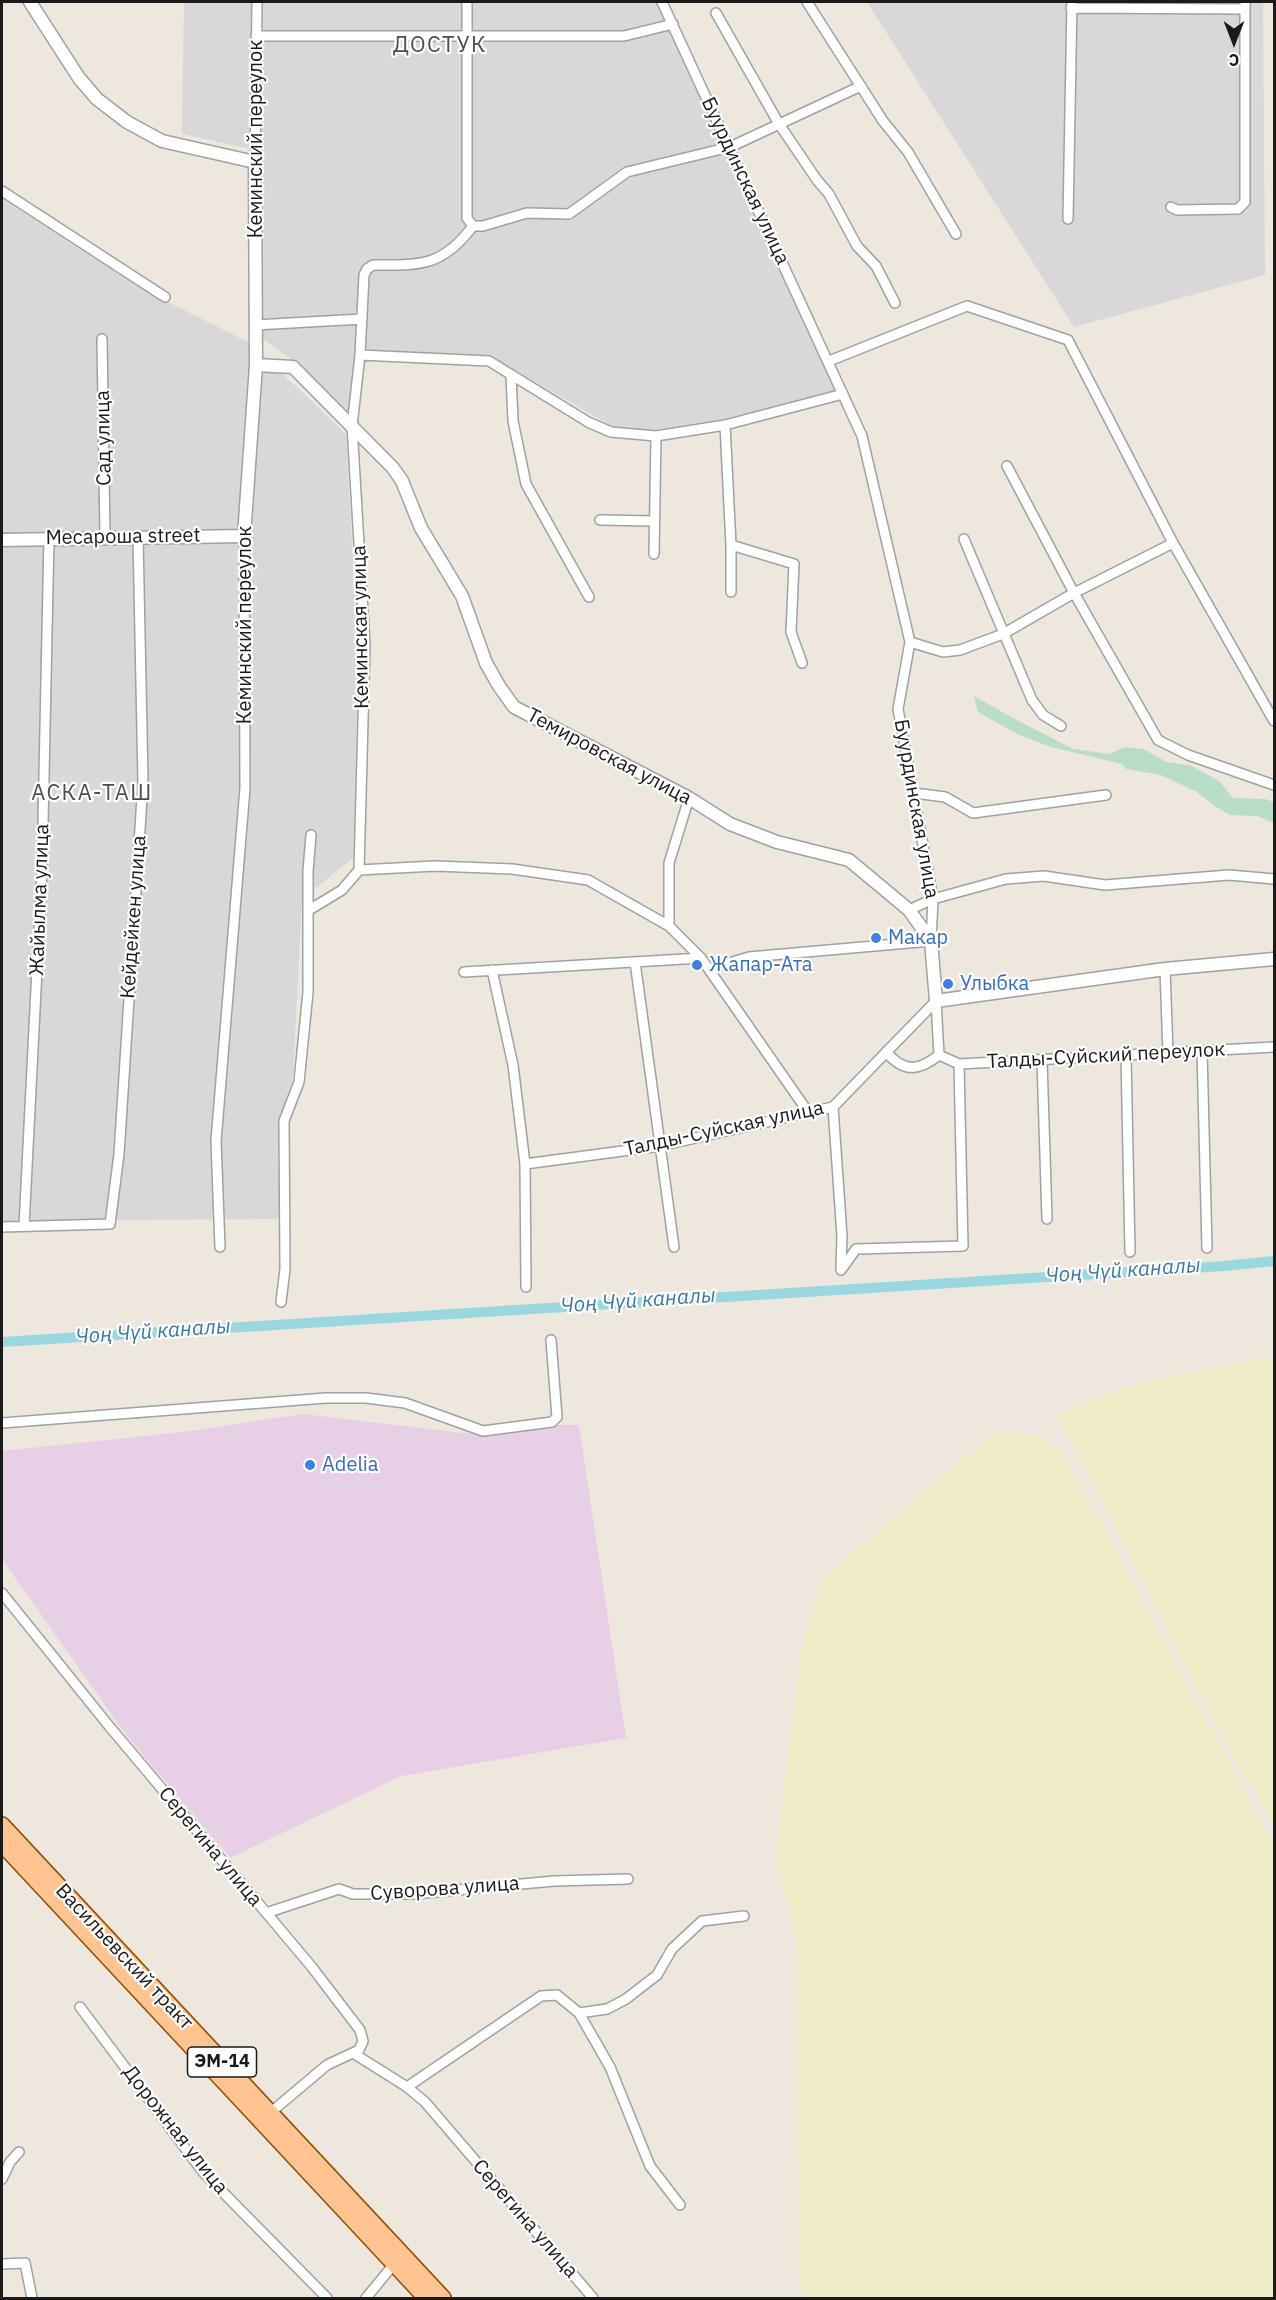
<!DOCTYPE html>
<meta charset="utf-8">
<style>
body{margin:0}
#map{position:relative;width:1276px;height:2300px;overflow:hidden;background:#ede7de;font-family:"IBM Plex Sans",sans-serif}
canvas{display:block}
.frame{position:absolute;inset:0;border:3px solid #1a1a1a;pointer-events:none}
.north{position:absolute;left:1204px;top:12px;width:60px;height:60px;-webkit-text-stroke:4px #fff;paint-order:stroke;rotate:180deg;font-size:16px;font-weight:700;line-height:24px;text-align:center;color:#1a1a1a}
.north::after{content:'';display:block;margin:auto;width:21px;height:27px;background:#1a1a1a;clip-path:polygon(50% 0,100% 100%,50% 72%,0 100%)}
</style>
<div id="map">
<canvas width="1276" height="2300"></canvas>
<div class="frame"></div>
<div class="north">С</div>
</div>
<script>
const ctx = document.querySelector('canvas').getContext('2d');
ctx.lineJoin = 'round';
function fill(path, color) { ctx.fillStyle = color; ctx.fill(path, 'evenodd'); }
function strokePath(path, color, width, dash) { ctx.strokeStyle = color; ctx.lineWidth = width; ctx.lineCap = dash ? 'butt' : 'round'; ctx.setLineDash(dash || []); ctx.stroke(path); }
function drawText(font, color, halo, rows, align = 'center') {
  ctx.font = font + ' "IBM Plex Sans",sans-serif'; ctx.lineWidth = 4.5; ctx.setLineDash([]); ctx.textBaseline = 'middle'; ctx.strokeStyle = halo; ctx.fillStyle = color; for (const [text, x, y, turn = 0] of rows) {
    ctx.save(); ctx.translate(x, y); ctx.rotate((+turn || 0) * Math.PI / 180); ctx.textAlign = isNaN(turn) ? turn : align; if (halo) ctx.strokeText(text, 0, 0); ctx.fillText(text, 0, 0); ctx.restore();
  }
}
fill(new Path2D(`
 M184,2H656L765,233L835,390L724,419L653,430L611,426L490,356L356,352L348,414L295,362L248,328L251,149L182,134Z
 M867,2H1263L1265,275L1074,327Z
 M2,199L142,289L250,343L346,434L358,656L354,857L302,899L293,1077L280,1118V1219L107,1220L2,1223Z`), '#d9d7d7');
fill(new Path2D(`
 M303,1414L463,1433L494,1432L550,1425H579L626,1738L401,1776L230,1858L126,1735L2,1559V1451L183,1432Z`), '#e7d0e5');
fill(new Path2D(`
 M1274,1356V1825L1214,1722L1057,1414L1144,1381Z
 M995,1432L1040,1436L1062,1452L1274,1846V2298H811L799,2288L797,1946L776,1855L802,1646L822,1579Z`), '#efedc7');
fill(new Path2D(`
 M974,696L1011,717L1073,749L1110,754L1125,747L1143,749L1167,762L1192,766L1219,781L1233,798L1265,799L1274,802V823L1257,816L1230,815L1213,805L1197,792L1161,775L1126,769L1122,764L1051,747L1019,735L978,712Z`), '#baddc9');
strokePath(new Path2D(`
 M2,1342L1224,1266L1274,1261`), '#9ad8e0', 10);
const minor = new Path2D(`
 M467,2V218L473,226H483L527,213L569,214L627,172L730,147L861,86
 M662,2L862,436L910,642L898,709L933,899L931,941L749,957L709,969
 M807,2L883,121L908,152L956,234
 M1071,8L1245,9
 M716,13L779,124L817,180L829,194L857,246L876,266L895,303
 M256,36H624L673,24
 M255,162L257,2
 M2,191L165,297
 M1171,207L1177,210L1238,209L1245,202V2
 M1068,219L1072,2
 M255,325L362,319
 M102,339L105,538
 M360,355L489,361L588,422L611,432L656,436L725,425L843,394
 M829,361L967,306L1068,340L1173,543L1274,721
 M511,375L513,421L526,484L589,597
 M725,425L731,545V592
 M1007,466L1074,593L1158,740L1188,755L1274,785
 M600,520L654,521
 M964,539L1032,700L1043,715L1061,726
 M731,545L794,564L791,632L802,663
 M654,554L656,436
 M910,642L943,652L960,650L1003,634L1074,593L1173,543
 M914,793L945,797L973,813L1106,795
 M359,870L435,866L512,869L588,880L669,926L701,958L808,1112
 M309,910L342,890L359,870L365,645L352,426L360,355L364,275L367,269L373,265C421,265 442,267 473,226
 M909,910L933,899L1006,879L1044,876L1105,885L1229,875L1274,879
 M669,926V863L689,798
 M635,962L674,1247
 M1165,969L1168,1053
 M492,970L513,1065L525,1164L526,1287
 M464,972L701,958
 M936,1001L939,1055
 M1202,1051L1207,1248
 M886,1052C904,1073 919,1071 939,1055
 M939,1055L959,1064L1274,1047
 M1126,1055L1130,1252
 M1042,1060L1047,1219
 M833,1107L842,1236L841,1269
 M525,1164L660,1146L833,1107L936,1001
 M24,1226L42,871L49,537
 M2,1227L110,1224L119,1154L143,782L138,537
 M220,1247L216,1141L245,788L244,536
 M841,1270L856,1249L963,1246L959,1064
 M281,1302L285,1269L284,1121L299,1082L308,992V871L311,835
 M2,1423L326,1398H366L405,1403L483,1431L552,1422L557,1417L551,1340
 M2,1593L109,1726L311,1966L360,2030L363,2041L359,2050L327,2065L270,2113
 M266,1913L339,1889L353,1894H414L554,1881L628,1879
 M80,2007L203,2172L327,2298
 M579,2013L610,2067L650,2166L680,2205
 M353,2053L407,2087L425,2102L593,2298
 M407,2087L541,1996L557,1995L579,2013L607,2009L626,1999L657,1975L672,1949L702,1921L744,1916
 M2,2179L10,2162L19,2152
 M2,2264L25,2263L32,2298
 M366,2298L394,2264`);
const tertiary = new Path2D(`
 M256,365L293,367L393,468L402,481L421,528L462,596L486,663L499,686L514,707L689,798L730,824L777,842L849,860L909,910L931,941L936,1001L1165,969L1274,959
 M2,540L244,536L256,365L255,162L162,141L127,122L97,99L79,78L30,2`);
const primary = new Path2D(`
 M2,1825L443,2298
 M2,1844L426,2298`);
strokePath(minor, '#a1a1a1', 12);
strokePath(tertiary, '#a1a1a1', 15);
strokePath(primary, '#915100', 18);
strokePath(minor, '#fff', 9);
strokePath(tertiary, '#fff', 12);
strokePath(primary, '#ffc492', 15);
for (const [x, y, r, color] of [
 [876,938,6,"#3f7fe0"],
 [697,965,6,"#3f7fe0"],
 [948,984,6,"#3f7fe0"],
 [310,1465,6,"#3f7fe0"]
]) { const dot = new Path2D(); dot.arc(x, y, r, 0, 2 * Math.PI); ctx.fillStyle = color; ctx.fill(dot); strokePath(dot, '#fff', 2); }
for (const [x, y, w] of [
 [222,2062,69]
]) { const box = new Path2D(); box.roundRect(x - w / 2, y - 15, w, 30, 4.5); ctx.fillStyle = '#fff'; ctx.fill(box); strokePath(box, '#1a1a1a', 1.5); }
drawText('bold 18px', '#1a1a1a', null, [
 ["ЭМ-14",222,2062]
]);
drawText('20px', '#1a1a1a', '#fff', [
 ["Кеминский переулок",256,139,-90],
 ["Буурдинская улица",745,181,65],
 ["Сад улица",104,438,-91],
 ["Месароша street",123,537,-1],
 ["Кеминский переулок",245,625,-90],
 ["Кеминская улица",361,627,-91],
 ["Темировская улица",609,757,28],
 ["Буурдинская улица",916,809,80],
 ["Жайылма улица",40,900,-88],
 ["Кейдейкен улица",134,917,-86],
 ["Талды-Суйский переулок",1106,1056,-3],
 ["Талды-Суйская улица",724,1129,-12],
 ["Серегина улица",210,1847,50],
 ["Суворова улица",445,1889,-4],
 ["Васильевский тракт",124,1957,47],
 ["Дорожная улица",175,2130,52],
 ["Серегина улица",525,2219,49]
]);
drawText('20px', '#366cbe', '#fff', [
 ["Макар",888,938],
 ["Жапар-Ата",709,965],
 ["Улыбка",960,984],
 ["Adelia",322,1465]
], 'left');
drawText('italic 21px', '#3b79a1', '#fff', [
 ["Чоң Чүй каналы",1123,1271,-4],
 ["Чоң Чүй каналы",638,1301,-4],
 ["Чоң Чүй каналы",153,1332,-4]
]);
ctx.letterSpacing = '1.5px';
drawText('22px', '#4d4d4d', '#fff', [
 ["ДОСТУК",440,46],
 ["АСКА-ТАШ",92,794]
]);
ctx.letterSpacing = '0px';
</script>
